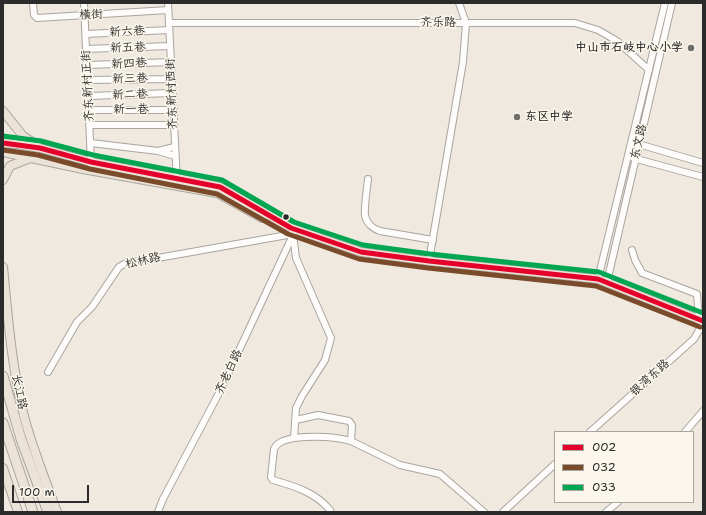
<!DOCTYPE html>
<meta charset="utf-8">
<style>
body{margin:0}
#map{position:relative;width:706px;height:515px;overflow:hidden;background:#f0e9df;font-family:"Shantell Sans",sans-serif}
canvas{display:block}
.frame{position:absolute;inset:0;border:4px solid #2b2b2b;pointer-events:none}
.legend{position:absolute;left:554px;top:431px;width:140px;height:72px;box-sizing:border-box;background:#fbf7ec;border:1px solid #a8a59f;margin:0;padding:5px 7px;list-style:none;font-size:12px;color:#2b2b2b}
.legend li{display:flex;align-items:center;gap:8px;height:20px}
.legend b{width:20px;border:1px solid #a8a59f}
.scale{position:absolute;left:12px;top:485px;width:77px;height:18px;box-sizing:border-box;border:2px solid #2b2b2b;border-top:0;padding-left:5px;font-size:12px;line-height:14px;white-space:nowrap;color:#2b2b2b;-webkit-text-stroke:3px #fbf7ec;paint-order:stroke}
</style>
<div id="map">
<canvas width="706" height="515"></canvas>
<div class="frame"></div>
<ul class="legend">
<li><b style="height:5px;background:#e4002b"></b>002</li>
<li><b style="height:5px;background:#7a4b2a"></b>032</li>
<li><b style="height:5px;background:#00a651"></b>033</li>
</ul>
<div class="scale">100 m</div>
</div>
<script>
const ctx = document.querySelector('canvas').getContext('2d');
ctx.lineJoin = 'round';
function strokePath(path, color, width, dash) { ctx.strokeStyle = color; ctx.lineWidth = width; ctx.lineCap = dash ? 'butt' : 'round'; ctx.setLineDash(dash || []); ctx.stroke(path); }
function drawText(font, color, halo, rows, align = 'center') {
  ctx.font = font + ' "Shantell Sans","LXGW WenKai TC",sans-serif'; ctx.lineWidth = 3; ctx.setLineDash([]); ctx.textBaseline = 'middle'; ctx.strokeStyle = halo; ctx.fillStyle = color; for (const [text, x, y, turn = 0] of rows) {
    ctx.save(); ctx.translate(x, y); ctx.rotate((+turn || 0) * Math.PI / 180); ctx.textAlign = isNaN(turn) ? turn : align; if (halo) ctx.strokeText(text, 0, 0); ctx.fillText(text, 0, 0); ctx.restore();
  }
}
const minor = new Path2D(`
 M33,3L34,15L37,18L168,10
 M84,3L91,164
 M168,3L177,182
 M459,3L466,23H575L598,30L617,41L649,70
 M169,23H466L463,62L429,261
 M86,34L169,30
 M86,49L170,46
 M87,65L171,62
 M88,80L172,79
 M89,96L172,93
 M89,110H173
 M90,125H174
 M91,143L158,151L174,147
 M635,143L703,163
 M158,151L175,156
 M633,158L703,177
 M368,179C367,188 364,208 365,215C366,223 373,229 380,231L433,240
 M598,279L665,3
 M607,282L672,3
 M48,372L77,322L92,307L119,267L124,264L293,234L296,258L331,338L325,360L302,396L296,408L294,438C286,440 278,441 274,449L271,477L273,480C294,486 315,492 330,510
 M296,420L318,415L349,421L352,425L351,441
 M590,432L694,339L702,325L699,320L697,294L642,273L635,260L632,250
 M685,432L703,411
 M294,438C313,436 332,436 351,441L400,465L440,474L484,512
 M158,512L163,499L219,393L293,235
 M503,512L555,464
 M606,512L618,502`);
const major = new Path2D(`
 M3,111L23,136L38,146
 M3,143L17,144L40,148L91,162L176,178L220,187L291,228L361,252L429,261L598,279L703,321
 M3,152L83,169L217,193L262,218
 M3,180L10,166L30,158
 M3,267C8,318 12,371 25,420C34,452 46,482 57,512
 M3,468L18,512`);
const highway = new Path2D(`
 M3,376L21,439L48,512
 M3,423L33,512`);
strokePath(minor, '#a9a59f', 8);
strokePath(major, '#a9a59f', 10);
strokePath(highway, '#a9a59f', 11);
strokePath(minor, '#fdfcfa', 6);
strokePath(major, '#ece3d8', 8);
strokePath(highway, '#ece3d8', 9);
strokePath(new Path2D(`
 M3,143L40,148L91,162L220,187L291,228L361,252L429,261L598,279L703,321`), '#e4002b', 5);
strokePath(new Path2D(`
 M3,150L38,155L90,169L217,194L288,234L359,259L428,268L596,286L700,327`), '#7a4b2a', 5);
strokePath(new Path2D(`
 M3,136L41,141L93,155L222,180L294,222L363,245L430,254L599,272L703,313`), '#00a651', 5);
for (const [x, y, r, color] of [
 [691,48,4,"#706e6a"],
 [517,117,4,"#706e6a"],
 [286,217,3.5,"#2b2b2b"]
]) { const dot = new Path2D(); dot.arc(x, y, r, 0, 2 * Math.PI); ctx.fillStyle = color; ctx.fill(dot); strokePath(dot, '#fbf7ec', 1.5); }
drawText('12px', '#2b2b2b', '#fbf7ec', [
 ["横街",91,15,-3],
 ["齐乐路",438,23],
 ["新六巷",127,32,-3],
 ["新五巷",128,48,-2],
 ["新四巷",129,64,-3],
 ["新三巷",130,79,-1],
 ["齐东新村正街",88,86,-93],
 ["齐东新村西街",172,94,-92],
 ["新二巷",130,95,-2],
 ["新一巷",131,110],
 ["东文路",639,142,-77],
 ["松林路",143,261,-13],
 ["齐老白路",229,372,-65],
 ["银湾东路",650,378,-42],
 ["长江路",19,392,79]
]);
drawText('bold 12px', '#2b2b2b', '#fbf7ec', [
 ["中山市石岐中心小学",683,48],
 ["东区中学",525,117,"left"]
], 'right');
</script>
